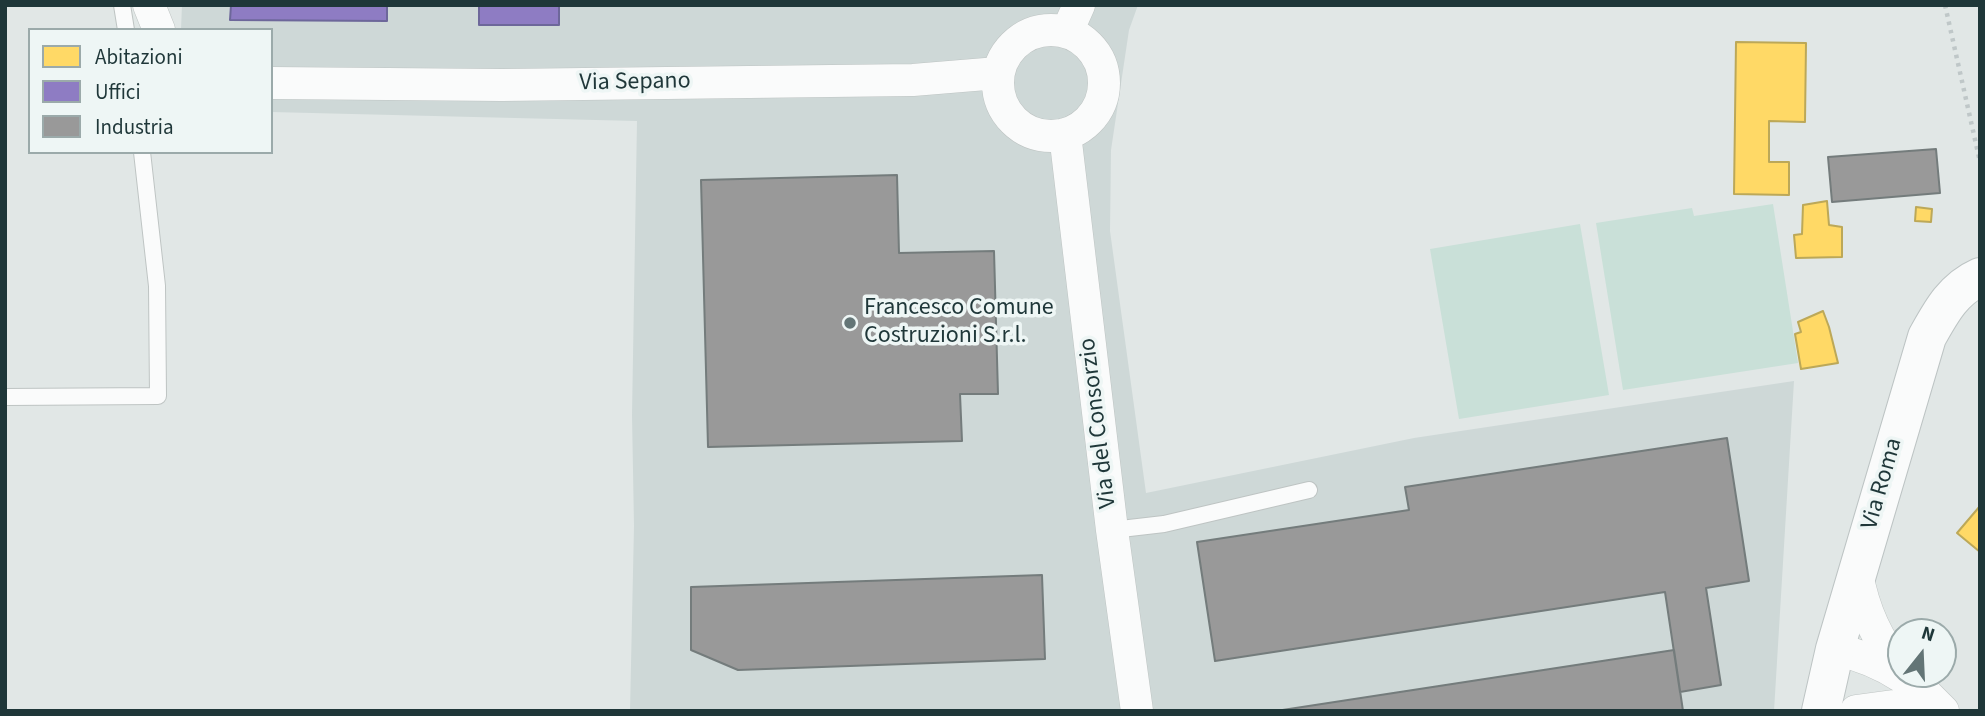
<!DOCTYPE html>
<style>
body{margin:0}
#map{position:relative;width:1985px;height:716px;overflow:hidden;background:#e1e7e6;font-family:"Source Sans 3",sans-serif}
canvas{display:block}
.frame{position:absolute;inset:0;border:7px solid #1f3739;pointer-events:none}
.legend{position:absolute;left:28px;top:28px;width:245px;height:126px;box-sizing:border-box;background:#eef6f5;border:2px solid #9baaaa;margin:0;padding:9px 12px;list-style:none;font-size:21px;color:#1f3739}
.legend li{display:flex;align-items:center;gap:14px;height:35px}
.legend b{width:35px;border:2px solid #9baaaa}
.north{position:absolute;left:1887px;top:618px;width:70px;height:70px;box-sizing:border-box;background:#eef6f5;border:2px solid #9baaaa;border-radius:50%;rotate:18deg;font-size:19px;font-weight:700;line-height:28px;text-align:center;color:#1f3739}
.north::after{content:'';display:block;margin:auto;width:24px;height:32px;background:#637576;clip-path:polygon(50% 0,100% 100%,50% 72%,0 100%)}
</style>
<div id="map">
<canvas width="1985" height="716"></canvas>
<div class="frame"></div>
<ul class="legend">
<li><b style="height:19px;background:#ffd966"></b>Abitazioni</li>
<li><b style="height:19px;background:#8e7cc3"></b>Uffici</li>
<li><b style="height:19px;background:#999"></b>Industria</li>
</ul>
<div class="north">N</div>
</div>
<script>
const ctx = document.querySelector('canvas').getContext('2d');
ctx.lineJoin = 'round';
function fill(path, color) { ctx.fillStyle = color; ctx.fill(path, 'evenodd'); }
function strokePath(path, color, width, dash) { ctx.strokeStyle = color; ctx.lineWidth = width; ctx.lineCap = dash ? 'butt' : 'round'; ctx.setLineDash(dash || []); ctx.stroke(path); }
function drawText(font, color, halo, rows, align = 'center') {
  ctx.font = font + ' "Source Sans 3",sans-serif'; ctx.lineWidth = 7; ctx.setLineDash([]); ctx.textBaseline = 'middle'; ctx.strokeStyle = halo; ctx.fillStyle = color; for (const [text, x, y, turn = 0] of rows) {
    ctx.save(); ctx.translate(x, y); ctx.rotate((+turn || 0) * Math.PI / 180); ctx.textAlign = isNaN(turn) ? turn : align; if (halo) ctx.strokeText(text, 0, 0); ctx.fillText(text, 0, 0); ctx.restore();
  }
}
fill(new Path2D(`
 M182,5H1138L1129,30L1111,150L1110,231L1146,493L1414,438L1794,381L1774,711H630L634,526L632,415L637,121L271,112V30H181Z`), '#ced8d7');
fill(new Path2D(`
 M1773,204L1798,363L1623,390L1596,223L1692,208L1694,216Z
 M1580,224L1609,395L1459,419L1430,249Z`), '#c9e0d8');
const homes = new Path2D(`
 M1736,42L1806,43L1805,122L1769,121V162H1789V195L1734,194Z
 M1827,201L1829,225L1842,227V257L1796,258L1794,235L1802,234L1803,205Z
 M1916,207L1932,209L1931,222L1915,221Z
 M1823,311L1829,327L1838,363L1801,369L1795,334L1801,332L1798,322Z
 M1980,506V552L1957,533Z`);
fill(homes, '#ffd966');
strokePath(homes, '#bca858', 2);
const offices = new Path2D(`
 M231,5H387V21L230,20Z
 M479,5H559V25H479Z`);
fill(offices, '#8e7cc3');
strokePath(offices, '#6d679a', 2);
const industry = new Path2D(`
 M1936,149L1940,193L1832,202L1828,157Z
 M897,175L899,253L994,251L998,394H960L962,441L708,447L701,180Z
 M1727,438L1749,581L1706,588L1721,685L1680,692L1665,592L1215,661L1197,542L1409,510L1405,487Z
 M1042,575L1045,659L738,670L691,650V587Z
 M1674,650L1683,711H1276Z`);
fill(industry, '#999');
strokePath(industry, '#747c7c', 2);
const lane = new Path2D(`
 M122,5L126,30
 M5,397L158,396L157,286L142,152
 M1112,530L1164,524L1309,490`);
const street = new Path2D(`
 M149,5L159,30
 M998 83a53 53 0 1 1 106 0a53 53 0 1 1-106 0Z
 M1067,32L1079,5
 M271,83L502,85L913,80L998,73
 M1065,134L1112,530L1137,711
 M1857,573C1863,608 1877,641 1901,669
 M1835,649C1860,655 1881,663 1902,677
 M1907,675L1943,711
 M1856,711L1893,706L1916,711`);
const secondary = new Path2D(`
 M1821,711L1835,649L1927,337C1941,312 1953,289 1980,277`);
strokePath(lane, '#bec4c3', 18);
strokePath(street, '#bec4c3', 33);
strokePath(secondary, '#bdc4c4', 40);
strokePath(new Path2D(`
 M1945,5L1980,162`), '#bfc7c8', 4.5, [3.5, 5]);
strokePath(lane, '#fafbfb', 16);
strokePath(street, '#fafbfb', 32);
strokePath(secondary, '#fafbfb', 38);
for (const [x, y, r, color] of [
 [850,323,7,"#637576"]
]) { const dot = new Path2D(); dot.arc(x, y, r, 0, 2 * Math.PI); ctx.fillStyle = color; ctx.fill(dot); strokePath(dot, '#eef6f5', 2.5); }
drawText('24px', '#1f3739', '#eef6f5', [
 ["Via Sepano",635,83,-1],
 ["Via del Consorzio",1099,423,-97],
 ["Via Roma",1883,484,-74]
]);
drawText('24px', '#1f3739', '#eef6f5', [
 ["Francesco Comune",864,309],
 ["Costruzioni S.r.l.",864,337]
], 'left');
</script>
